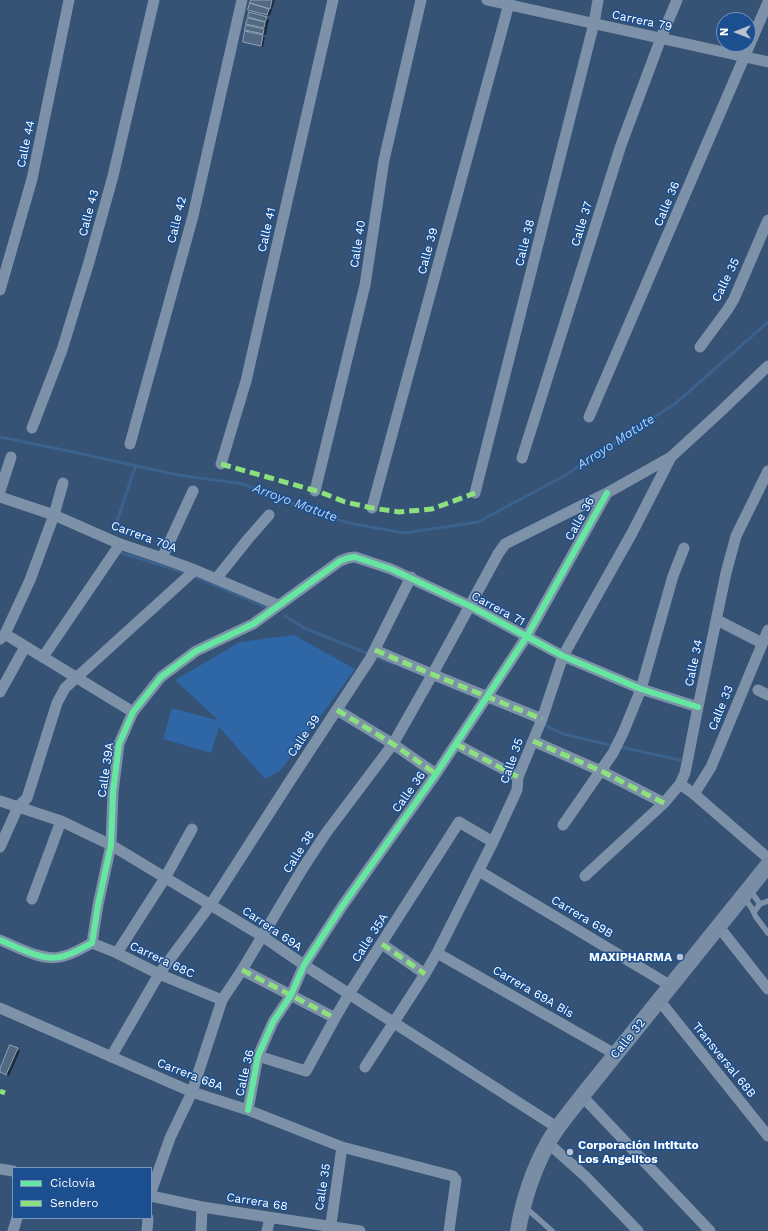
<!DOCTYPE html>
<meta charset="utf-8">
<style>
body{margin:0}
#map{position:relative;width:768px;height:1231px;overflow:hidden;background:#365274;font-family:"Work Sans",sans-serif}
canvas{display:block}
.legend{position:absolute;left:12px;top:1167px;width:140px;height:52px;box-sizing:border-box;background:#1b4f8f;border:1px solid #7695bc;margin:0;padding:5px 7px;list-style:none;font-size:12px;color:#fff}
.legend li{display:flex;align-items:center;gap:8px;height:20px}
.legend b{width:20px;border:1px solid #7695bc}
.north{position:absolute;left:716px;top:12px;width:40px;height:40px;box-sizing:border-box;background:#1b4f8f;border:1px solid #7695bc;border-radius:50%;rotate:270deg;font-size:11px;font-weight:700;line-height:16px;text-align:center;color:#fff}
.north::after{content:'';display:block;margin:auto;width:14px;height:18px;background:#b9c2ce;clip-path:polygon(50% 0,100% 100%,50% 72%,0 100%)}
</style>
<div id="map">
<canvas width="768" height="1231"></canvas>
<ul class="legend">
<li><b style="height:5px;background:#66e7a1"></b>Ciclovía</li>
<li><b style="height:5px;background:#8de07e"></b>Sendero</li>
</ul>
<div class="north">N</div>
</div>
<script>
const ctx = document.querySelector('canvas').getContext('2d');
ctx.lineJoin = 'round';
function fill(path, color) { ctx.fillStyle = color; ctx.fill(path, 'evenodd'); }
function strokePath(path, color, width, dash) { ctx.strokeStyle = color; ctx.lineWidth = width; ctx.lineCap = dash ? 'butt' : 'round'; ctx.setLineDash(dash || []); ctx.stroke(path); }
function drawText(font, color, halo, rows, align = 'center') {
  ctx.font = font + ' "Work Sans",sans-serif'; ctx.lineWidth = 3; ctx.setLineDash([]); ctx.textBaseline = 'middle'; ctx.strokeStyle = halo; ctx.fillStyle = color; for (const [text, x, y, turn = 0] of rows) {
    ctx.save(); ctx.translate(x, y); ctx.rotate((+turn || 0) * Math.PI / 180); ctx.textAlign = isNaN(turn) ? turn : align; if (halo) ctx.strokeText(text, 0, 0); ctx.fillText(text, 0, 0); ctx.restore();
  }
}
fill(new Path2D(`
 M294,635L355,669L281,770L265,779L219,727L211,753L163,739L172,708L216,720L218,723L216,718L175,680L240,642Z`), '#2f66a5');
fill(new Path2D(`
 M252,0H275L270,16L249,10Z
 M250,13L269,19L266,35L246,29Z
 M263,36L265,38L263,47L244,41Z
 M17,1049L20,1051L9,1076L0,1071Z`), '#0007');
strokePath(new Path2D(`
 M0,437L59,449L178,475L243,484L327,517L354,524L404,533L478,522L564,476L676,403L768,322
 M114,530L136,465
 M122,553L183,572
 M196,577L270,609
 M285,616L304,628L369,654
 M374,656L393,664
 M543,724L563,734L614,746
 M620,747L680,760`), '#3b618d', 3);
const building = new Path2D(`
 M251,0H272L270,9L250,3Z
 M250,3L269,9L267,15L248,10Z
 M249,12L267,17L265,22L248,17Z
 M248,18L265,22L264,28L246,24Z
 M246,25L264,29L263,34L245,30Z
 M245,31L263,35L261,46L243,42Z
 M10,1045L18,1048L6,1075L0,1072V1069Z`);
fill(building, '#526984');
strokePath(building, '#92a2b6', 1);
strokePath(new Path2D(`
 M749,889L760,904
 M744,898L751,907L756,917L768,933
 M754,912L760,904L768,901
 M525,1207L552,1231`), '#7d92a8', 5.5);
strokePath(new Path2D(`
 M487,0L768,62
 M0,290L32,179L69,0
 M700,347L728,309L734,299L768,220
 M589,417L768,2
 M32,428L62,350L89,262L113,176L154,0
 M130,444L193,216L242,0
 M522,458L621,145L661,38L677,0
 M221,464L246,381L333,0
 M0,491L11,457
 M315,491L365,285L384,160L421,0
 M475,493L594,23L598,0
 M0,497L54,515L120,544L162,558L195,570L278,605
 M372,508L510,0
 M162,558L193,491
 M216,579L248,539L269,515
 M717,620L762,643
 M5,634L133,712
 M0,639L5,634L30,580L54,515L63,483
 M375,650C430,674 486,696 542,719
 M43,657L120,544
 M758,690L768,695
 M0,692L25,647
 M337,710L393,744L436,774
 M533,741L601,771L664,803
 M456,744L518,777
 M680,784L694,794L768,858
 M694,794L711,767L768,630
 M0,801L61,821L111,845L262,936L304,965L558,1128
 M563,825L613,753L623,733L641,689L673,576L684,548
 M0,847L18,807L27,798L57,703L65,688L195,570
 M479,871L671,986
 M585,876L664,803L680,784L685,773L698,707L726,573L736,536L768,471
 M32,899L61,821
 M719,927L768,989
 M0,940C17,947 42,961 60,957C72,955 82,948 92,943L98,905L111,845L113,792L119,744L133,712L161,677L196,651L253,624L340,561L348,558L355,557L391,569L470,606L563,656L641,689L698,707
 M92,943L117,953L159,974L222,1000
 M382,944L425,974
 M117,953L165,878L192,829
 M437,953L615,1054
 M242,970L335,1018
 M659,1000L768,1136
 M0,1008L192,1092L248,1110L342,1147L453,1176L456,1180L449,1231
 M258,1056L306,1071L335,1018L349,994L459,822L493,842
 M111,1057L159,974L211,904L288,784L370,659L411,577
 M365,1067L425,974L437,953L493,842L517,790L518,777L542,719L563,656L632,533L671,457
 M582,1096L710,1231
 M248,1110L258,1056L273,1022L291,995L304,965L343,905L436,774L527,636L607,493
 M548,1143L585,1176L638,1231
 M0,1169L13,1171
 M151,1192L170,1138L192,1092L222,1000L242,970L303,868L326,833L393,744L431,677L498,554L505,544L607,493L671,457L720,412L768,366
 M151,1196L202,1207L360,1231
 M13,1231L17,1218
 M147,1231L148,1218
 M201,1231L202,1207
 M267,1231L270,1218
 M330,1231L342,1147`), '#7d92a8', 11);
strokePath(new Path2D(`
 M518,1231C523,1201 533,1170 548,1143C557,1126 571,1111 582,1096L768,865`), '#798da4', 16);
strokePath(new Path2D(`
 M221,464L320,492L345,502L372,508L399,512L432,509L475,493
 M375,650C430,674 486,696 542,719
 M337,710L393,744L436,774
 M533,741L601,771L664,803
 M456,744L518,777
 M382,944L425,974
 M242,970L335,1018
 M0,1091L5,1093`), '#8de07e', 5, [10, 5]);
strokePath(new Path2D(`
 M0,940C17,947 42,961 60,957C72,955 82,948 92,943L98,905L111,845L113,792L119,744L133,712L161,677L196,651L253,624L340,561L348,558L355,557L391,569L470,606L563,656L641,689L698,707
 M248,1110L258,1056L273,1022L291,995L304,965L343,905L436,774L527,636L607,493`), '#66e7a1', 6);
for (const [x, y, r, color] of [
 [680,957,4,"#b9c2ce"],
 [570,1152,4,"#b9c2ce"]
]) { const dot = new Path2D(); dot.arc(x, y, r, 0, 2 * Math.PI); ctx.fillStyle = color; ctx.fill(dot); strokePath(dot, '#1b4f8f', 1.5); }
drawText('12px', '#fff', '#1b4f8f', [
 ["Carrera 79",642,21,12],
 ["Calle 44",26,144,-78],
 ["Calle 36",667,204,-67],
 ["Calle 43",89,213,-75],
 ["Calle 42",177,220,-76],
 ["Calle 37",582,224,-73],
 ["Calle 41",267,230,-77],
 ["Calle 38",525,243,-76],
 ["Calle 40",358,244,-81],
 ["Calle 39",428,251,-75],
 ["Calle 35",726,280,-64],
 ["Calle 36",580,519,-61],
 ["Carrera 70A",144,537,20],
 ["Carrera 71",498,609,28],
 ["Calle 34",694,663,-78],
 ["Calle 33",721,708,-68],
 ["Calle 39",304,736,-56],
 ["Calle 35",512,761,-71],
 ["Calle 39A",106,770,-82],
 ["Calle 36",409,792,-54],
 ["Calle 38",299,852,-58],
 ["Carrera 69B",582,917,31],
 ["Carrera 69A",272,929,34],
 ["Calle 35A",370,938,-57],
 ["Carrera 68C",162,960,25],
 ["Carrera 69A Bis",533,992,30],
 ["Calle 32",628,1039,-51],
 ["Transversal 68B",724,1060,51],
 ["Calle 36",245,1073,-77],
 ["Carrera 68A",190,1075,21],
 ["Calle 35",323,1187,-81],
 ["Carrera 68",257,1202,9]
]);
drawText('bold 12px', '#fff', '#1b4f8f', [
 ["MAXIPHARMA",672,957],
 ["Corporación Intituto",578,1145,"left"],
 ["Los Angelitos",578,1159,"left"]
], 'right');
drawText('italic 13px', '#b5d3f5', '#1b4f8f', [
 ["Arroyo Matute",616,442,-33],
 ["Arroyo Matute",295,503,20]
]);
</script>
